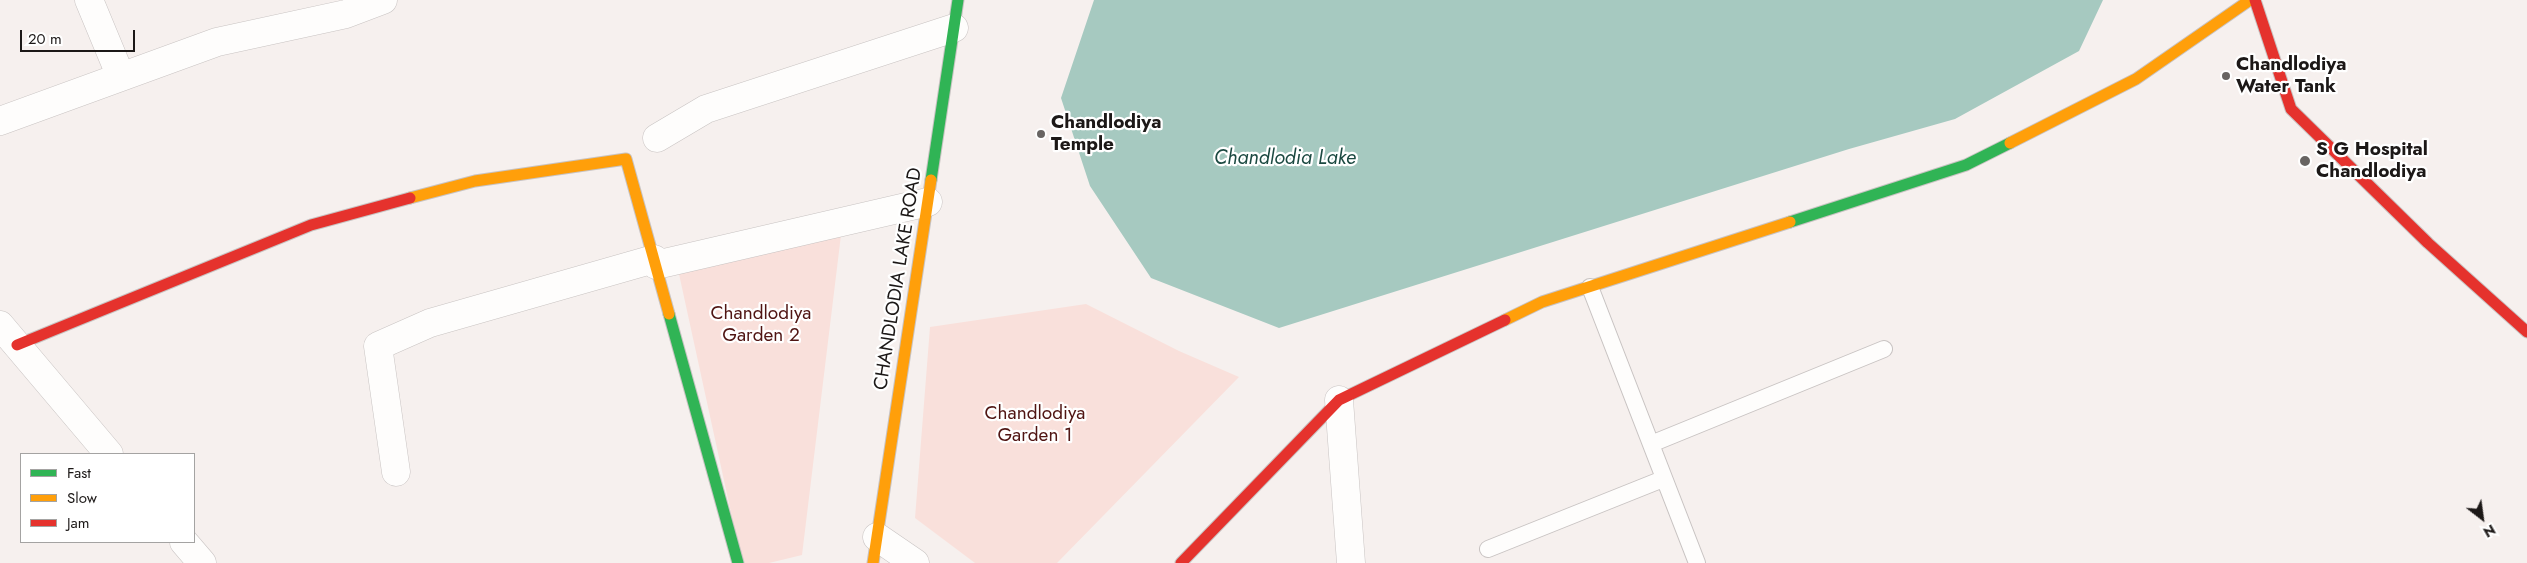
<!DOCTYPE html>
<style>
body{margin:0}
#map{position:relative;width:2527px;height:563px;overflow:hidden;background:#f6f0ee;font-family:Jost,sans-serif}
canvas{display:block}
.legend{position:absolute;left:20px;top:453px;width:175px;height:90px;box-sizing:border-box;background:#fff;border:1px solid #a4a3a2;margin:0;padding:6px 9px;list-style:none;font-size:15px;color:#1c1817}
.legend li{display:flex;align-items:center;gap:10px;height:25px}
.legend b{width:25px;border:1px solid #a4a3a2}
.north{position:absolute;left:2457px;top:493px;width:50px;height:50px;-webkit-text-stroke:4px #fff;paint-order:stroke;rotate:150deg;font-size:14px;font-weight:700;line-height:20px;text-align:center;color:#1c1817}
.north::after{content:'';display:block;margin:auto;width:18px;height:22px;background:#1c1817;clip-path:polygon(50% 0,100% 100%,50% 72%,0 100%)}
.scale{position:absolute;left:20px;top:30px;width:115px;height:22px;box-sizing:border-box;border:2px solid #1c1817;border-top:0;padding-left:6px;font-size:15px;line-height:18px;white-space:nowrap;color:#1c1817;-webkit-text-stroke:4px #fff;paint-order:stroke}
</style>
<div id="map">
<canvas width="2527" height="563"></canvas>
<ul class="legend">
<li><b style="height:6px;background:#30b455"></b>Fast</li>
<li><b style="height:6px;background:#ff9f0a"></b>Slow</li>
<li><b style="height:6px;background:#e5322d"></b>Jam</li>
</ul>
<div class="north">N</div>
<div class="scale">20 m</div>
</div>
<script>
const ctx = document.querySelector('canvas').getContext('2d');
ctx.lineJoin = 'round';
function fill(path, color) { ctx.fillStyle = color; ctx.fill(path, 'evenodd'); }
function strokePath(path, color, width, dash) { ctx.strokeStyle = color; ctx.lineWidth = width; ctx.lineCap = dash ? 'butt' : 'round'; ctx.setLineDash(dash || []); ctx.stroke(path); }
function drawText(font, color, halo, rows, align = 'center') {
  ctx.font = font + ' Jost,sans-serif'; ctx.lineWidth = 4.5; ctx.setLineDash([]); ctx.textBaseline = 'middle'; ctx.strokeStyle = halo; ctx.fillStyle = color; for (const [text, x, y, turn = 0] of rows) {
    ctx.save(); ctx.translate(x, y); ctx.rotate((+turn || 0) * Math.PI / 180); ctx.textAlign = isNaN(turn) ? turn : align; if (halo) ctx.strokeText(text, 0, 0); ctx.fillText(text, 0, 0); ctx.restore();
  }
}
fill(new Path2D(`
 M841,235L802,555L769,563H742L679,274Z
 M1086,304L1179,351L1239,377L1057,563H975L915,518L930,327Z`), '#f9e0db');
fill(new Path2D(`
 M1094,0H2103L2079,51L1955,119L1849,149L1279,328L1151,278L1090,186L1061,98Z`), '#a6c9c0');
const lane = new Path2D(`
 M1590,287L1697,563
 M1651,444L1884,349
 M1488,549L1663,479`);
const street = new Path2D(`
 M89,0L121,77
 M0,121L217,42L346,14L383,0
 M657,138L706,109L954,28
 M656,265L928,202
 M0,325L109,454
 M1339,400L1351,563
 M396,472L378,346L430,323L654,259
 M877,537L915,563
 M184,542L202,563`);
const fast = new Path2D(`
 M931,180L958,0
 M1790,222L1966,165L2010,143
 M669,314L738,563`);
const slow = new Path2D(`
 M2010,143L2136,79L2250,0
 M410,198L475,181L626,159L669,314
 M1505,320L1542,302L1790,222
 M873,563L931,180`);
const jam = new Path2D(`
 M2255,0L2291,109L2428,243L2527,332
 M17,345L311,225L410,198
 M1181,563L1339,400L1505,320`);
strokePath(lane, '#c8c3c2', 18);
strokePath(street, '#c8c3c2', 29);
strokePath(fast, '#c8c3c2', 13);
strokePath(slow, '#c8c3c2', 13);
strokePath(jam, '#c8c3c2', 13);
strokePath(lane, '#fefdfc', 16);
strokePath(street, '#fefdfc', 28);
strokePath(fast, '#30b455', 11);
strokePath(slow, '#ff9f0a', 11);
strokePath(jam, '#e5322d', 11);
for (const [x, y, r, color] of [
 [2226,76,5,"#686462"],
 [1041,134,5,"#686462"],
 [2305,161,6,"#686462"]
]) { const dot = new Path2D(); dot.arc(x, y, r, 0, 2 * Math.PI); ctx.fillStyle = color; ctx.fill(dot); strokePath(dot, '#fff', 2); }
drawText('bold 19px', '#1c1817', '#fff', [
 ["Chandlodiya",2236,65],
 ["Water Tank",2236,87],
 ["Chandlodiya",1051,123],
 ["Temple",1051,145],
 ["S G Hospital",2316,150],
 ["Chandlodiya",2316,172]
], 'left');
drawText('19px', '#1c1817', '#fff', [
 ["CHANDLODIA LAKE ROAD",899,279,-81]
]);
drawText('19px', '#501513', '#fff', [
 ["Chandlodiya",761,314],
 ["Garden 2",761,336],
 ["Chandlodiya",1035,414],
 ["Garden 1",1035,436]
]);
drawText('italic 20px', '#1b4941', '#fff', [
 ["Chandlodia Lake",1285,159]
]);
</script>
